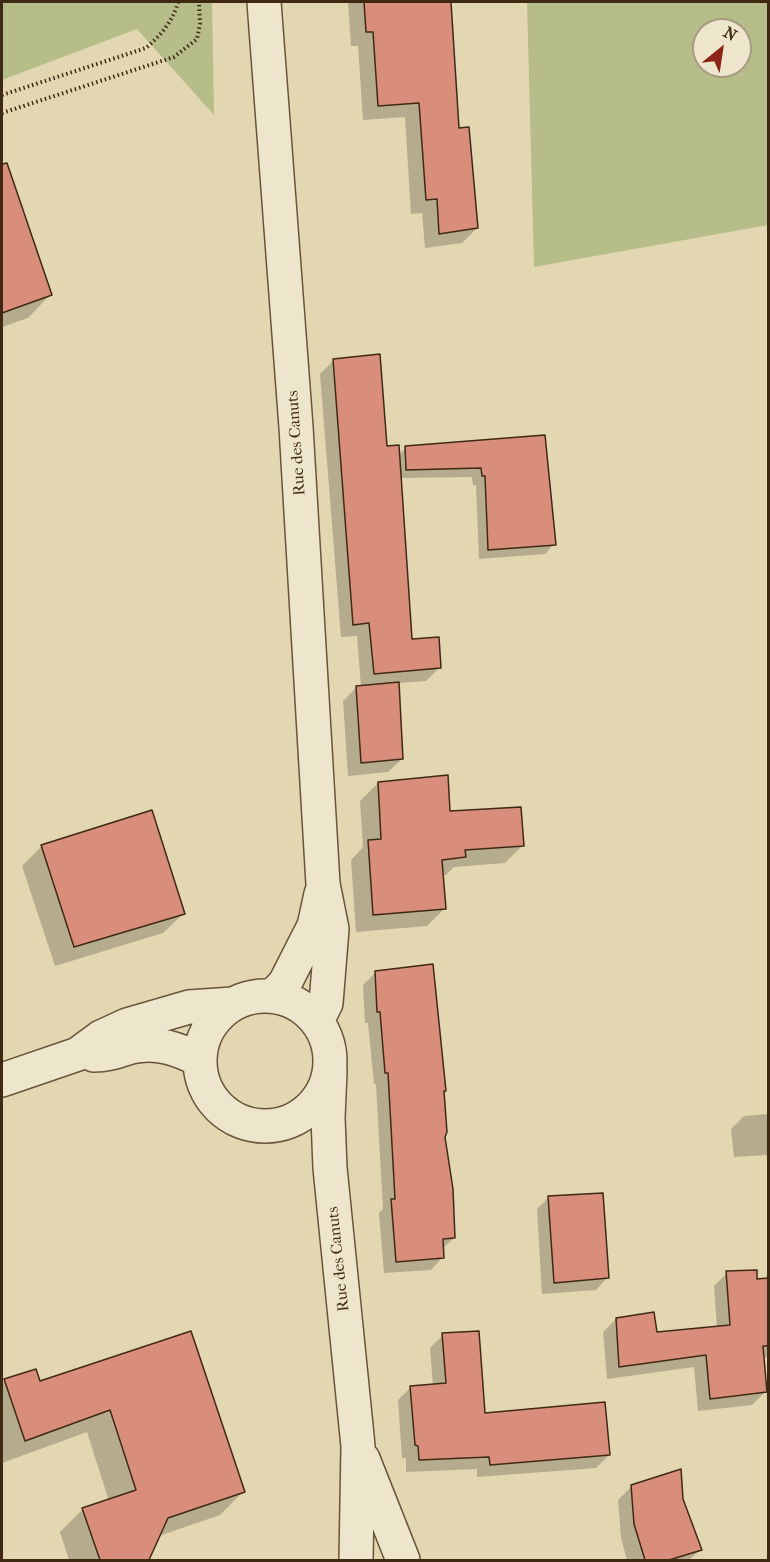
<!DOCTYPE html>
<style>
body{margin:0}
#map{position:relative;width:770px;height:1562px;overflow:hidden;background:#e3d7b1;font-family:"IM FELL French Canon",serif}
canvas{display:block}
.frame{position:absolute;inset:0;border:3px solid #3f2913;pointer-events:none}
.north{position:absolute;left:692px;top:18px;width:60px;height:60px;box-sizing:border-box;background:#ede5cc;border:2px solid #a79a82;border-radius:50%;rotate:30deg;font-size:16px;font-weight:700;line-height:24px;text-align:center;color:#3f2913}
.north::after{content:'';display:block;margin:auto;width:21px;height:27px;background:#8f2418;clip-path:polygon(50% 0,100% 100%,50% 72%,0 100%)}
</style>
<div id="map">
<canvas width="770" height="1562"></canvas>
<div class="frame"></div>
<div class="north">N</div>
</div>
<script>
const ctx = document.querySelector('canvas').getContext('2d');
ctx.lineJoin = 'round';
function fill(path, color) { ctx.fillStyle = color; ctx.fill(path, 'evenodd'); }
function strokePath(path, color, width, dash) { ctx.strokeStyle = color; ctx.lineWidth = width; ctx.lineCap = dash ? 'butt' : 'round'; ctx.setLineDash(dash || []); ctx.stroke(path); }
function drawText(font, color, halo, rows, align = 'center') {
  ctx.font = font + ' "IM FELL French Canon",serif'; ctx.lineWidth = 4.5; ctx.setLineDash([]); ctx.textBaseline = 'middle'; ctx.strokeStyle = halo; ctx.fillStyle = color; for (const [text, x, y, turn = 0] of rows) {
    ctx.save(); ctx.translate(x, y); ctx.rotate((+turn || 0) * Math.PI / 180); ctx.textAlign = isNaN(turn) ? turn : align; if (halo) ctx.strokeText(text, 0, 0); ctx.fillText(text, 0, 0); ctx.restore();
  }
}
fill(new Path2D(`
 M2,2H212L214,115L137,29L2,80Z
 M527,2H768V225L534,267ZM704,30H740V66H704Z`), '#b7bd89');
fill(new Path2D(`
 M348,2H449L458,130L477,228L462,243L425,248L422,213L411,214L405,117L363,120L358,46H351Z
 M6,164L50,295L28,318L2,327V166Z
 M334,360L386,447L398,455L406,448L544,436L554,544L545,554L479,559L476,485H473L472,477L400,478L411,641L440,667L426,681L398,683L402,759L388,772L348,776L343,701L357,687H361L357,636L341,637L320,374Z
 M378,783L449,812L523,845L505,863L454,867L446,875H442L445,908L427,926L356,932L351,860L363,847L360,801Z
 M151,812L183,914L163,933L55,966L22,866L41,847Z
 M375,973L442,1092L444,1136L454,1238L442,1249L443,1257L431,1270L384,1273L379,1213L383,1209L376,1084H374L368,1023H365L363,985Z
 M768,1114V1155L734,1157L731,1129L744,1116Z
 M549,1197L607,1278L596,1290L542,1294L537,1209Z
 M727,1273L756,1281L768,1280V1357L762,1358L765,1392L752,1405L698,1411L694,1367L607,1379L603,1332L616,1319L656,1334L717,1328L714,1286Z
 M190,1333L243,1492L220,1515L159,1536L147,1560H69L60,1532L83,1509L109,1501L87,1432L2,1463V1384L5,1380L39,1383Z
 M443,1335L484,1415L609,1455L596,1468L477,1477V1469L406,1472V1458H402L398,1400L411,1387L433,1386L430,1348Z
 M632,1486L682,1499L700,1550L689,1560H627L621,1538L618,1500Z`), '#0003');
const building = new Path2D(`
 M364,2H451L459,128L469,127L478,228L439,234L437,199L426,200L419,103L378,106L373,32H366Z
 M7,163L52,295L2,313V164Z
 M380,354L387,446L399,445L412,639L439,637L441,668L374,674L369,623L353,625L333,359Z
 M545,435L556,545L488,550L485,476H482L481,468L406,470L405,446Z
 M399,682L403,759L361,763L356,686Z
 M448,775L450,811L521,807L524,846L465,850L466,857L442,860L446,909L373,915L368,840L381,839L378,782Z
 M152,810L185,914L74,947L41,845Z
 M433,964L446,1091H444L447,1132L445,1137L453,1189L455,1238L443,1239L444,1258L396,1262L391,1199H395L388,1073H385L380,1012H377L375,971Z
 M603,1193L609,1278L554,1283L548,1196Z
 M757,1270V1279L768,1278V1346H763L767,1392L710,1399L706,1355L619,1367L616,1318L654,1312L657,1332L730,1325L726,1271Z
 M191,1331L245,1492L168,1518L149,1560H100L82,1508L136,1490L110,1410L25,1441L4,1379L36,1369L40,1381Z
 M479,1331L485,1413L605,1402L610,1455L490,1465L489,1457L419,1460L418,1446L415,1445L410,1386L446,1383L442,1333Z
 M681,1469L683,1499L702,1550L669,1560H645L634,1524L631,1485Z`);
fill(building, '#d88e7a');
strokePath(building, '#3f2913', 1.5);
const minor = new Path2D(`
 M264,2L296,427L323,884L332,929L326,1003L317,1021
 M273,996L285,983L314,926L321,894
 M200 1061a65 65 0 1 1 130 0a65 65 0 1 1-130 0Z
 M94,1055C108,1055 118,1051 131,1047C157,1041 178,1049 200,1060
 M330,1071L328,1118L330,1168L358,1446L356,1560
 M2,1080L78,1054L101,1037L127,1025L189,1007L233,1004
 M363,1459L403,1560`);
strokePath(minor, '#68543a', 36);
strokePath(new Path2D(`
 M2,95L146,48C161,35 173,21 178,2
 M2,113L174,57L197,39L200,24L199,2`), '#3f2913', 4, [1.5, 3]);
strokePath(minor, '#ede5cc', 33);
drawText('16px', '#3f2913', '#ede5cc', [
 ["Rue des Canuts",297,443,-94],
 ["Rue des Canuts",339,1259,-96]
]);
</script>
